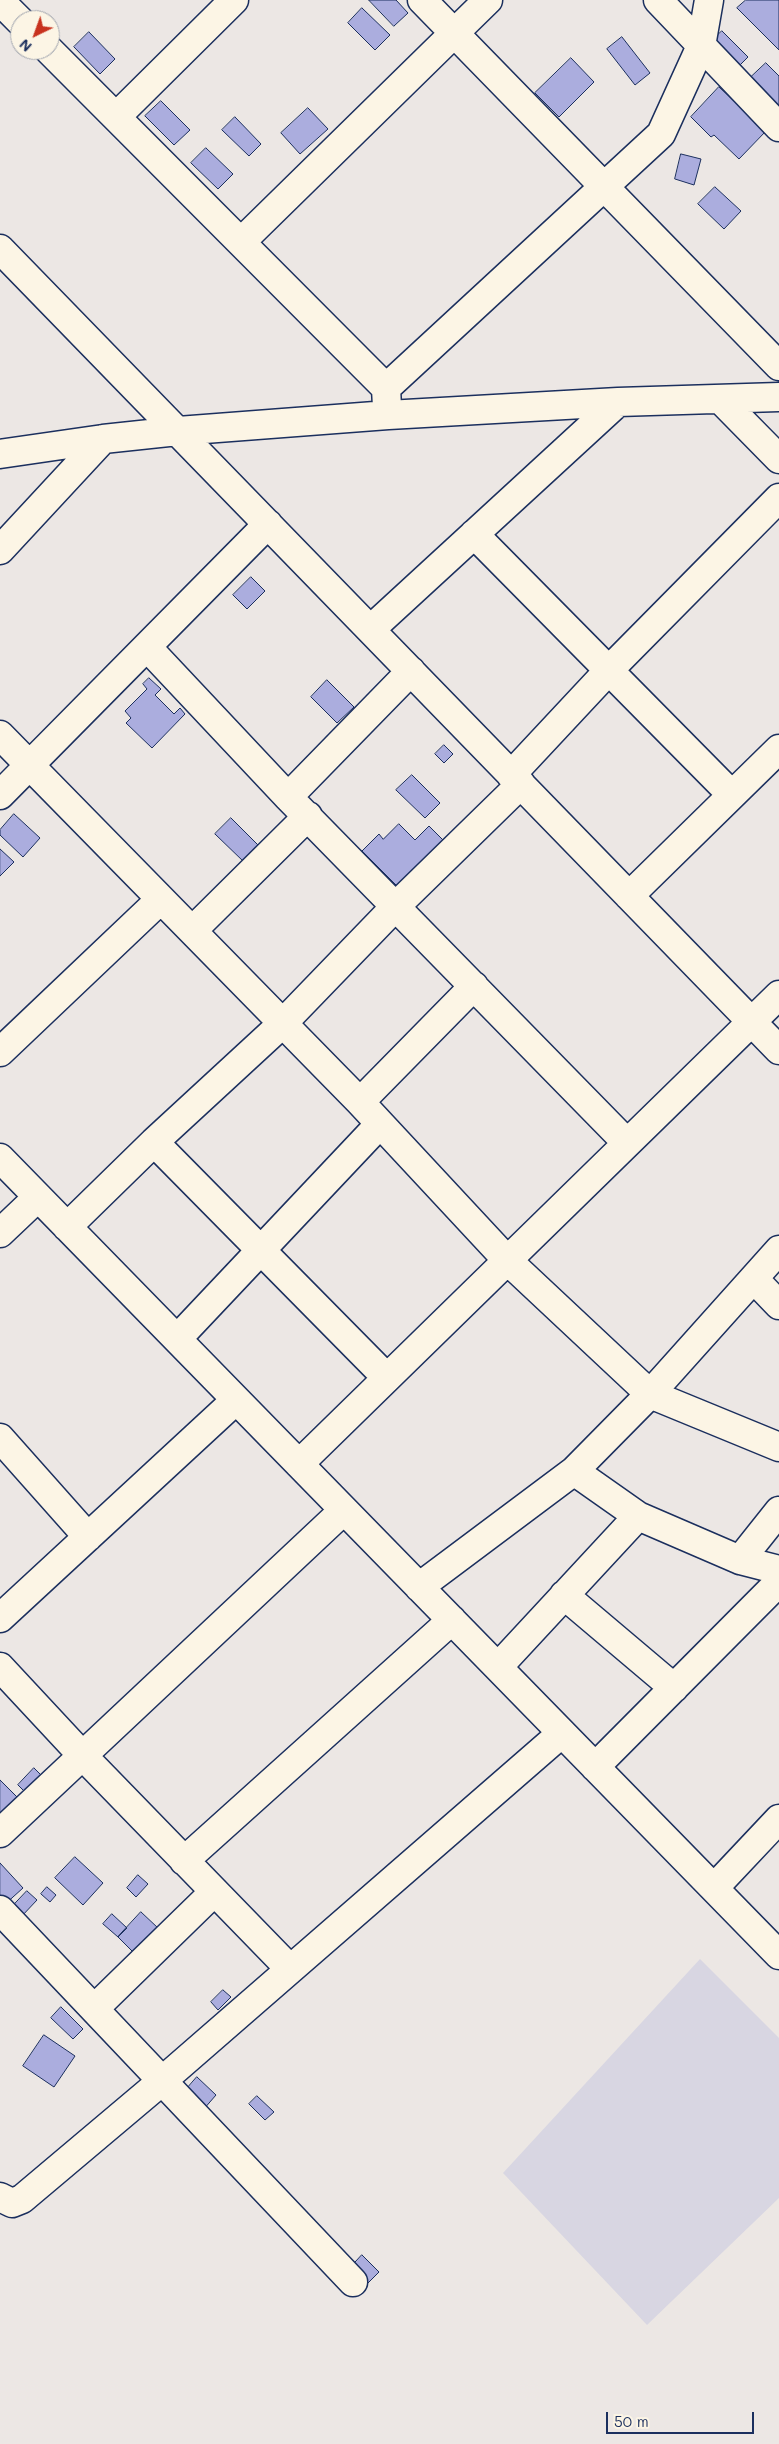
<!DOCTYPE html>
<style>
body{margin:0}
#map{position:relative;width:779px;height:2444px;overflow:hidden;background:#ece7e4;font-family:Mali,sans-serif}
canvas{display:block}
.north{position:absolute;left:10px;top:10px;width:50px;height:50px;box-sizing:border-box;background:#fcf5e5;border:1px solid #a2a6af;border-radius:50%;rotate:222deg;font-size:14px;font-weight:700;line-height:20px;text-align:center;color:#1b2f5e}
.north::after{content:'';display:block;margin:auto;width:18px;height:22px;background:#c8321e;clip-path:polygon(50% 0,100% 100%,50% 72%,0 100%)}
.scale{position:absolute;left:606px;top:2412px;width:148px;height:22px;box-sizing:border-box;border:2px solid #1b2f5e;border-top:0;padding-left:6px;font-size:15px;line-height:18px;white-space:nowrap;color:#1b2f5e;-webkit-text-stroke:4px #fcf5e5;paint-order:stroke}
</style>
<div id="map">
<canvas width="779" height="2444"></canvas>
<div class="north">N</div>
<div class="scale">50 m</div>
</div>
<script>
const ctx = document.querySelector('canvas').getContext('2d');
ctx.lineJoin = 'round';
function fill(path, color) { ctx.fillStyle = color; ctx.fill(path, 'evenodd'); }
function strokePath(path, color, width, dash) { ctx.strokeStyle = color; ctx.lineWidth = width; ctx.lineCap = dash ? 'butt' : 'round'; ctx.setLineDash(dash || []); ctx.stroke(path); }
fill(new Path2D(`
 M700,1959L779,2038V2198L647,2325L503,2173Z`), '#d8d6e2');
const building = new Path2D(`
 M369,0H396L408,13L394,26Z
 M746,0H779V50L737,8Z
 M362,8L390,35L375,50L348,23Z
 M722,31L748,57L736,69L710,43Z
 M89,32L115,59L100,74L74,47Z
 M622,37L650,73L635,85L607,49Z
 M571,58L594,82L559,117L535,93Z
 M766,63L779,76V107L749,79Z
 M719,87L766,131L739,159L714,135L711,137L691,117Z
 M161,101L190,130L174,145L145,116Z
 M308,108L328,129L300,154L281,133Z
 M235,117L261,144L249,156L222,130Z
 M206,148L233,174L218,189L191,163Z
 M681,154L701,159L694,185L675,179Z
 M715,187L741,211L724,229L698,204Z
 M251,577L265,591L247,609L233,595Z
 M149,678L161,689L155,695L174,714L180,708L185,714L152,748L126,723L131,718L125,711L147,689L143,684Z
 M327,680L354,707L337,723L311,697Z
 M444,745L453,754L444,763L435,754Z
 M412,775L440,803L425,818L396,790Z
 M14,814L40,838L23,857L0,835V830Z
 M231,818L259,846L244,862L215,834Z
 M399,824L415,840L429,826L446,843L399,888L362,851L379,834L383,839Z
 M0,849L14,862L0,876Z
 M34,1768L45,1779L29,1796L18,1785Z
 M0,1780L20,1800L3,1817L0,1814Z
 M75,1857L103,1883L83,1905L55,1878Z
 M0,1863L23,1888L3,1906L0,1902Z
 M138,1875L148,1884L136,1897L127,1888Z
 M47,1887L56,1895L50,1902L41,1894Z
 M27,1891L37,1900L21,1917L11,1908Z
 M141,1912L158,1928L134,1953L118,1937Z
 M112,1914L127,1928L118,1937L103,1924Z
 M223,1990L231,1997L218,2010L211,2002Z
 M61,2007L83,2029L73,2039L51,2018Z
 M44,2035L75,2056L54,2087L23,2066Z
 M197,2077L216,2095L203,2110L184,2092Z
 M257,2096L274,2112L265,2120L249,2104Z
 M362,2255L379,2272L368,2283L351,2267Z`);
fill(building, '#abadde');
strokePath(building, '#1b2f5e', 1);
const minor = new Path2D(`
 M422,0L779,366
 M658,0L779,127
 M0,1L20,21
 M49,50L386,388L387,407
 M116,117L234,0
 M241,242L488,0
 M0,249L779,1050
 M386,388L661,134L701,46L709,0
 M721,400L779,459
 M0,454L103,439L178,431L388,415L618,402L779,397
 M474,534L732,795
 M0,550L103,439
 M371,629L618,402
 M147,647L288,797L627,1143
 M0,735L360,1102L507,1260L650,1394L779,1447
 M511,775L610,669L779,498
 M0,795L268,524
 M288,797L411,671
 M629,896L779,749
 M193,930L308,816
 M0,1052L160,900
 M360,1102L474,986
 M154,1142L387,1378
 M0,1158L779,1955
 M67,1227L154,1142L282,1024L395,907L521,784
 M0,1233L38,1197
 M754,1279L779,1305
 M177,1339L379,1125
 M0,1438L88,1537
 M299,1464L779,995
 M574,1471L650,1394L779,1250
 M740,1560L779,1511
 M419,1587L574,1471L638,1516L740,1560L779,1570
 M564,1595L674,1688
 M0,1618L236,1400
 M0,1667L81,1754L290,1969
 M498,1667L638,1516
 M595,1767L779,1582
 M0,1833L344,1510
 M184,1861L452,1620
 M714,1888L779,1819
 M0,1910L353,2282
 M94,2009L214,1892
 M0,2197L12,2203L22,2199L162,2081L562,1733`);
strokePath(minor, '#1b2f5e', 31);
strokePath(minor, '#fcf5e5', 28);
</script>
